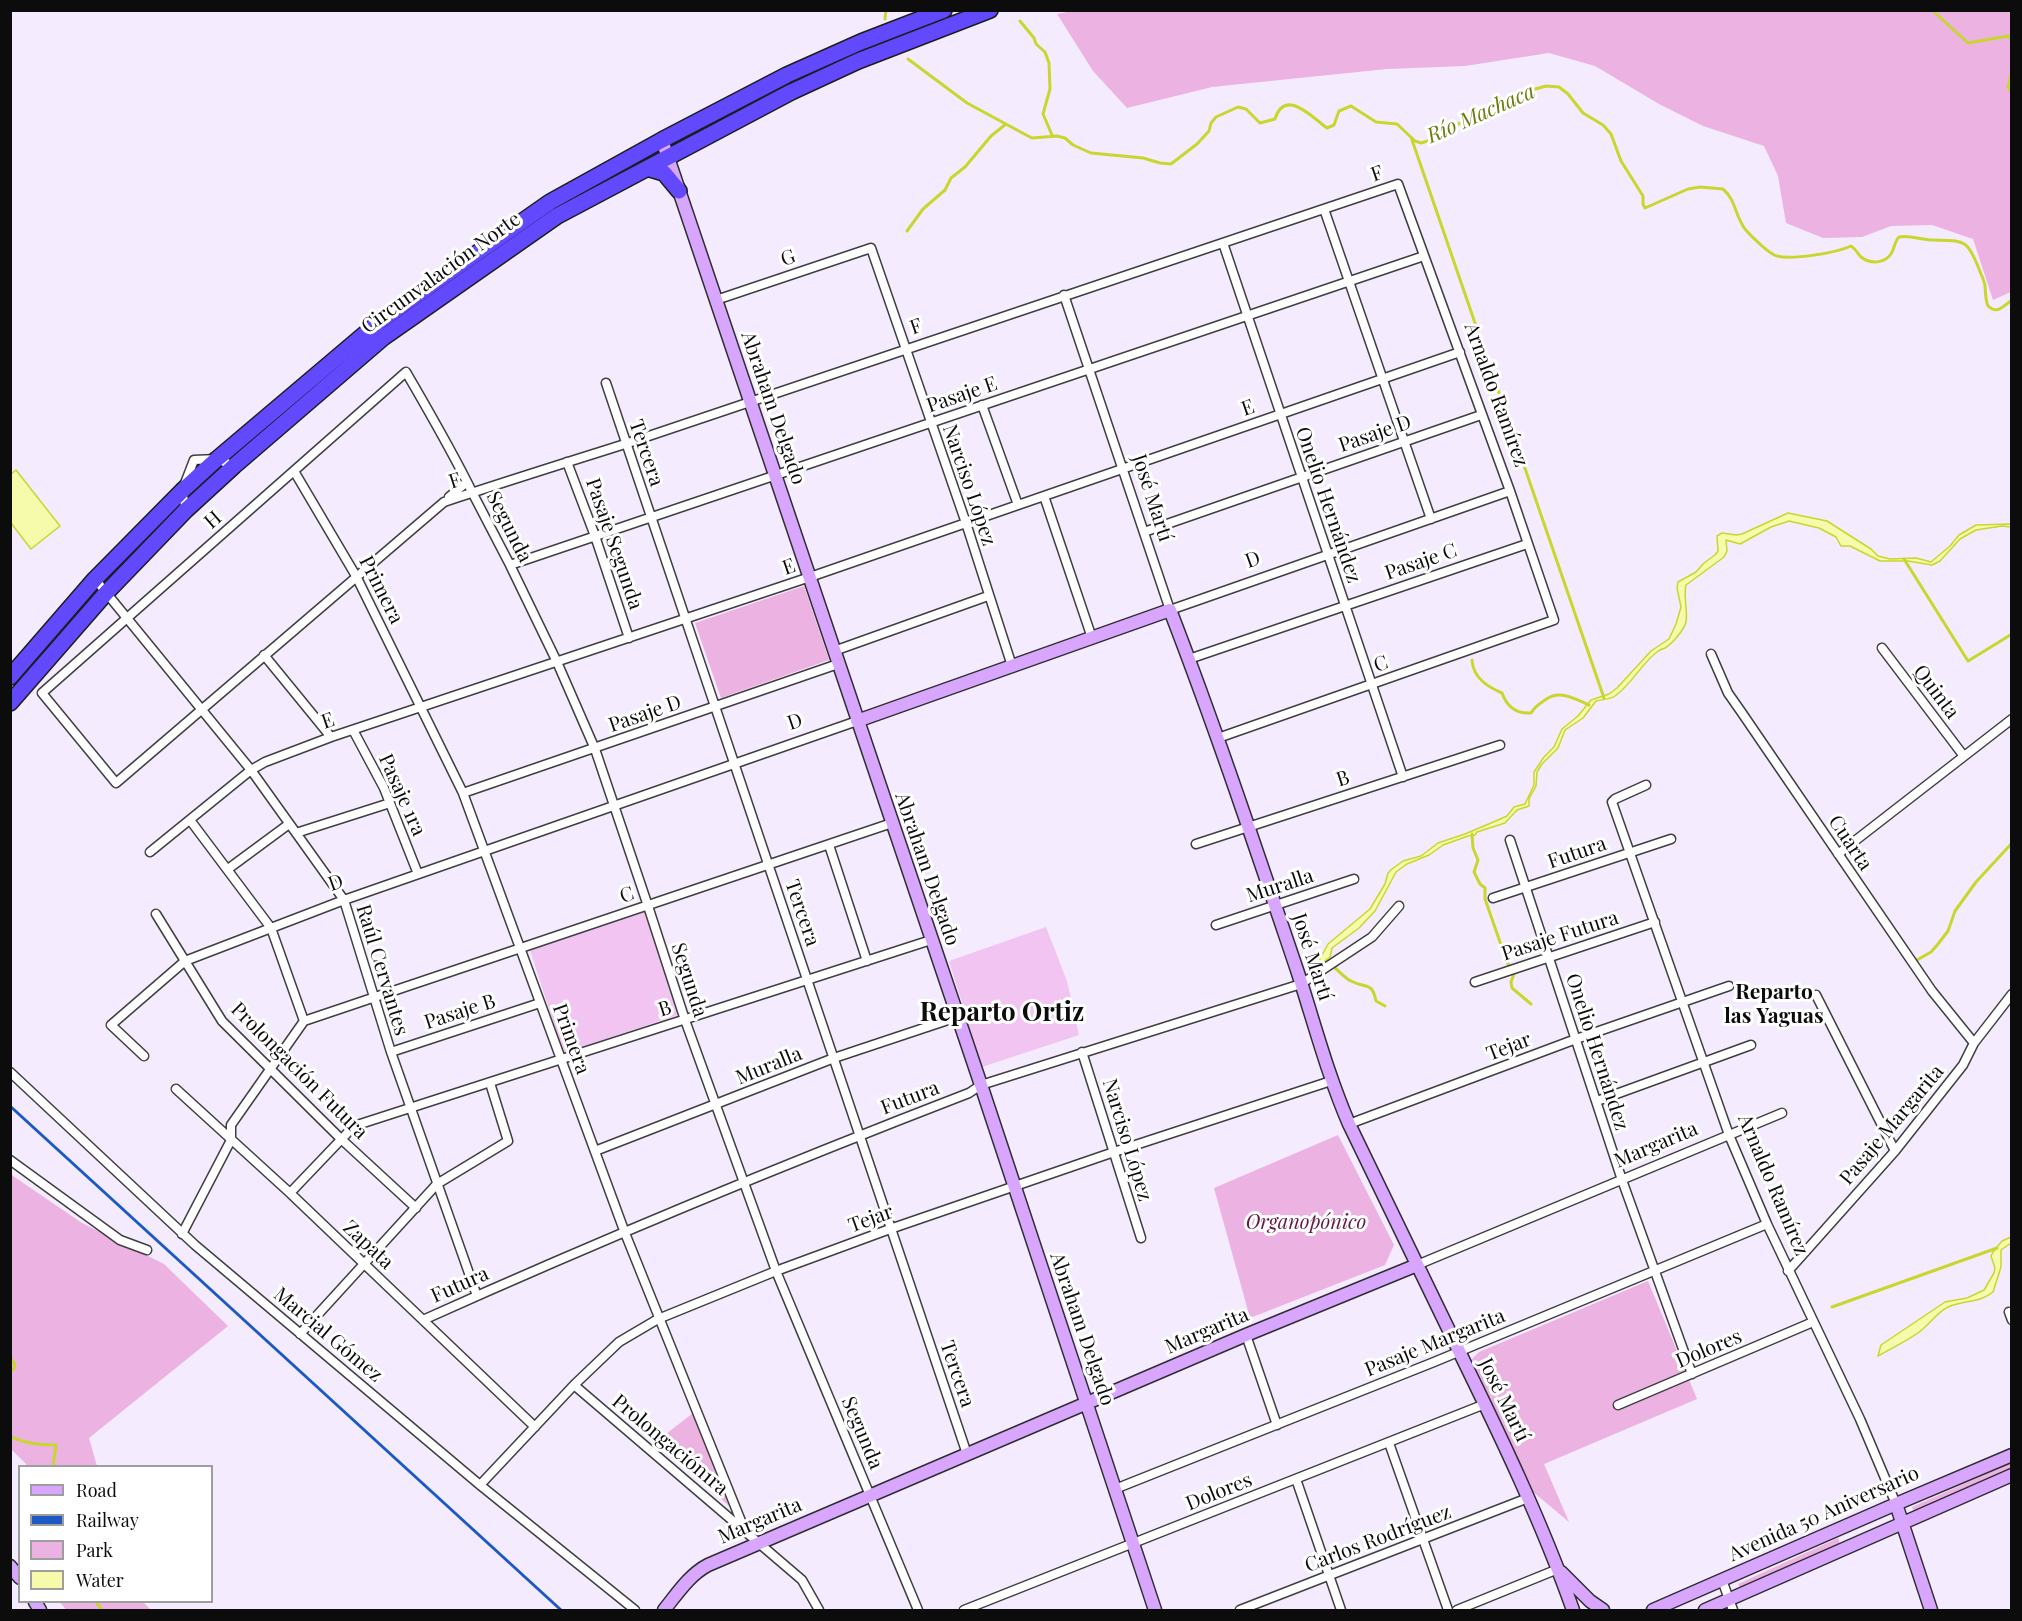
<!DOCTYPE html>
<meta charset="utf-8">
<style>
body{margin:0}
#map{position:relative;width:2022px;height:1621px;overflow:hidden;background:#f4ebff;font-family:"Playfair Display",serif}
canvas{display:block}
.frame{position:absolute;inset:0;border:12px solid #0c0c0c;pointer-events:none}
.legend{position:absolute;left:18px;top:1465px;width:195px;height:138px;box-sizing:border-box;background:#fff;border:2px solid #9e9e9e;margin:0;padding:8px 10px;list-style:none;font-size:18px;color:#0c0c0c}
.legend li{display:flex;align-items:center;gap:12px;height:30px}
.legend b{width:30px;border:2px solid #9e9e9e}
</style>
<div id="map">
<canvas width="2022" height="1621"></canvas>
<div class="frame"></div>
<ul class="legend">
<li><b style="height:8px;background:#d8a6ff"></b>Road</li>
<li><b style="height:8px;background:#1b5ac5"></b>Railway</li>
<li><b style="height:16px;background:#ecb2e2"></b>Park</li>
<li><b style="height:16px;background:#f6faab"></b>Water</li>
</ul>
</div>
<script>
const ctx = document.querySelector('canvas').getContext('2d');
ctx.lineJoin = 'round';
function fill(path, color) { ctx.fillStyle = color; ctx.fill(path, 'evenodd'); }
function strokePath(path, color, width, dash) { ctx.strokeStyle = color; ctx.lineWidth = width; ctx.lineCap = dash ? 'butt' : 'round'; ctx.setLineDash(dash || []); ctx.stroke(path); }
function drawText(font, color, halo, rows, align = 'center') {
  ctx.font = font + ' "Playfair Display",serif'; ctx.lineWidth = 6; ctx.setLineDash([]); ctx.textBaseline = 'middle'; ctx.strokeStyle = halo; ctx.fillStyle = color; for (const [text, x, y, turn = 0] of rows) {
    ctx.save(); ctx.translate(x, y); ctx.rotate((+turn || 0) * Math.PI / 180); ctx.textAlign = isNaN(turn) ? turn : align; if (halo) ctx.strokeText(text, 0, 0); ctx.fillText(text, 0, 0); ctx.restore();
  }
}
fill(new Path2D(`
 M1072,11H2011V292L1993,300L1973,239L1932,225L1891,226L1862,237L1823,238L1786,223L1778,176L1764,146L1703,126L1659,104L1595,66L1549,53L1465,66L1387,69L1212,87L1127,108L1093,71L1057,14Z
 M804,586L829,660L721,698L695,623Z
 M1338,1135L1394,1245L1385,1265L1250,1318L1214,1188Z
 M10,1174L82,1223L164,1264L228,1326L89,1438L97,1466H26V1464L11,1449Z
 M1648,1281L1697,1399L1544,1464L1569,1522L1532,1491L1472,1359L1479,1352Z
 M693,1413L729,1506L657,1441Z
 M2011,1463V1469L1914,1512L1912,1507Z
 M1838,1538L1840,1544L1741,1589L1738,1584Z
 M60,1602H143L151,1610H66Z`), '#ecb2e2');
fill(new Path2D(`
 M645,912L678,1015L563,1053L530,950Z
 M1046,927L1067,981L1079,1035L982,1067L949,961Z`), '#f2c4f1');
const water = new Path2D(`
 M16,470L60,526L31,549L11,523V474Z
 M1788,513L1827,521L1871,549L1878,556L1890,559L1916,558L1931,562L1950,546L1959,535L1976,525L2011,524V527L2002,526L1976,530L1960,539L1940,561L1932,565L1908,561H1880L1850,546H1841L1836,537L1819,528L1789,521L1771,527L1740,544L1726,540L1727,551L1724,557L1686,585C1683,597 1688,609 1686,622C1684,630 1672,644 1665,648C1662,649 1659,650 1657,652C1641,664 1632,684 1615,696C1609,700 1603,699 1596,701L1583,718L1565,730L1558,748L1542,764L1537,772L1536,786L1529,799V806L1517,810L1505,823L1477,832L1475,835L1468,836L1443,845L1429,855L1407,864L1396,872L1375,911L1359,928L1332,948L1330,957L1314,969H1310V966L1320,959L1328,944L1370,909L1385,884L1388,873L1392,869L1403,861L1421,856L1438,843L1465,834L1498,820L1507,816L1514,807L1525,804L1534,785V772L1544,757L1554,747L1562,729L1578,716L1591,700L1609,694L1617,688L1651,651L1669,639L1676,624L1681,607L1677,588L1678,582L1696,572L1704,563L1715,555L1718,551L1717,536L1722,533L1736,535L1742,534Z
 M2011,1237V1243L2001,1250V1267L1993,1292C1980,1303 1964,1300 1948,1307C1939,1311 1931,1322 1923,1329C1913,1338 1890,1349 1878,1356L1881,1345L1945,1302L1967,1298L1984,1290L1994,1273L1995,1268L1991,1256L1993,1252L2002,1241Z`);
fill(water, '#f6faab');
strokePath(water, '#c9d62d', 1.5);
strokePath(new Path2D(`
 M1932,10L1968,43L2008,36L2012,41
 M885,19L886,10
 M1020,21L1034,38L1036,44L1045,52L1049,63L1050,89L1043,114L1052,135
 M908,59L967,103L1028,136L1032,138L1057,136L1065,138L1073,145L1091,153L1143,158L1160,163L1171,164L1197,144L1209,131L1211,123L1216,117L1238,107L1246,109L1260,123L1275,119C1285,87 1313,118 1327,128L1334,125L1339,111L1351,106L1376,122L1397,124L1415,141L1421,143L1431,140L1460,123L1493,113L1514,97L1525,92L1546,86L1559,87L1568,94L1583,113L1603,125L1611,134L1621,161L1643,196V204L1645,208L1688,189L1700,187L1723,189C1736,200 1735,216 1745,229C1750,235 1770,255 1777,256C1792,260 1836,253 1851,246C1856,249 1857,253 1861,257C1870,264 1884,264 1891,254C1895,248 1894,242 1899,237C1911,235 1921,240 1933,240C1964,241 1967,238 1979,269C1981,275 1985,281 1985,287C1986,294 1985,299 1988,306C1998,315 2003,306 2012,300
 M2012,71L2008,87L2012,93
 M1411,137L1604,698
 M907,231L923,209L945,190L951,178L965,167L991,136L1006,124
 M1904,559L1968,661L2012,634
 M1472,660C1473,678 1488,687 1502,693C1507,707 1516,714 1531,713C1535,706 1539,704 1545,700C1560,689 1575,699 1589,705
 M1472,834L1473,848L1478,860L1474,872L1480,884L1485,888V899L1507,962L1514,974L1511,982L1512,988L1531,1004
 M1917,960L1931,952L1938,944L1948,931L1955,911L1976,882L2012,843
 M1335,968C1340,972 1345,978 1351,981C1366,989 1372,981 1376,1001L1385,1006
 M1832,1307L1997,1248
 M10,1358L15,1364L14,1369L10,1371
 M10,1436C22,1443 42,1445 56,1445L53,1466
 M96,1602L102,1610`), '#c9d62d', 3);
const street = new Path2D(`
 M1324,209L1431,519
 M1223,243L1403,777
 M1064,295L1170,610L1510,491
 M716,300L871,248L966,523L1012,666
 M606,383L967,1454
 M982,405L1018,505
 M567,462L595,536L629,638
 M294,471L356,576L463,793L625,1233L745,1531
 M1044,496L1092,638
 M449,497L467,482
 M186,510L182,491L194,460L217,459L234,466
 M1144,532L1481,415
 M510,565L1424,256
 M95,579L251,770L344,900L391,1052L477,1296
 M1882,648L1963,755
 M834,651L988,596
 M1711,654L1728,693L1742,713L1932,991L1974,1043
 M264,655L331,737
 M1189,659L1527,544
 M353,730L384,788L418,874
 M1646,785L1615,799L1612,802L1729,1135L1767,1224L1860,1419L1896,1504
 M463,793L838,664
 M190,820L271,928L304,1021
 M296,833L390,803
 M1510,840L1622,1180L1692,1374
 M1196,844L1500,745
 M829,845L867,961
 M150,852L251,770L265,762L331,737L810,577L1460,352
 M1838,854L2012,719
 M228,869L289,824
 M1493,898L1671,839
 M156,914L222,1021L340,1138L416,1208
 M1216,925L1354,879
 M1475,982L1655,922
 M1816,995L1895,1151
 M391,1052L540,1003
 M1082,1052L1141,1238
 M144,1056L111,1025L185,961L344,900L857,721
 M10,1072L195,1245L480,1485L635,1610
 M176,1089L290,1193L535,1427
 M1597,1101L1751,1045
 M1349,1124L1576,1039L1729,986
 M595,1151L834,1058L957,1017
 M10,1160L120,1240L147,1250
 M290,1193L354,1126L931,940
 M182,1234L231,1140V1125L304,1021L892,823
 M1417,1265L1782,1113
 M1788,1271L1895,1151L1963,1065L1974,1043L2012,994
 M2009,1312L2012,1320
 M423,1320C603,1239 785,1164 969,1093L981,1085L1301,984L1372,937L1399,906
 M300,1334L437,1184L508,1141L490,1083
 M1246,1335L1277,1425
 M574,1385L802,1580L819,1610
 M1618,1405L1813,1322
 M1389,1443L1448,1610
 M1296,1479L1341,1610
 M480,1485L574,1385L619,1342L658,1319L776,1271L890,1229L1114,1152L1331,1081
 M1115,1489L1434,1362L1767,1224
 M1722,1580L1733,1610
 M918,1610L776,1271L685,1020L648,906L595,749L557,662L510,565L472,492C452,451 429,412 406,372L42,693L116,783L444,502C504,482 565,463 625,444L1398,184L1510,491L1554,620L1218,738
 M964,1610L1485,1404
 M1240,1610L1528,1498
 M1457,1610L1558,1569`);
const secondary = new Path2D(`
 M662,140L981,1085L1155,1610
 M857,721L1170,610C1216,729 1256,849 1297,970C1314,1022 1327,1073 1349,1124C1385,1199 1421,1274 1458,1349C1500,1435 1541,1520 1573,1610
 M1896,1504L1931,1610
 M10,1566L20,1578
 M1561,1572L1590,1601L1603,1610
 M35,1602L40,1610
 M664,1610C677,1594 689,1575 708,1565L1246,1335L1417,1265
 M1653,1610L1896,1504L2012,1455
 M1705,1610L2012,1475`);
const highway = new Path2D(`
 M647,168L664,173L679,191
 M10,677L95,579L182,491L217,459L380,321L550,202L662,140L787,75L861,42L944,10
 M10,703L106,593L186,510L234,466L384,337L557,216L791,92L858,61L990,10`);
strokePath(street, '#3f3f3f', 11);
strokePath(secondary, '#2e2e2e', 15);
strokePath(highway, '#1d1d1d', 18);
strokePath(street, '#fff', 8);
strokePath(secondary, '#d8a6ff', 12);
strokePath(highway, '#6249fe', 15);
strokePath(new Path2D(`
 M10,1106L561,1610`), '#1b5ac5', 3);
drawText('20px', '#0c0c0c', '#fff', [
 ["F",1377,174,-19],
 ["G",788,258,-19],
 ["Circunvalación Norte",441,273,-36],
 ["F",916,327,-19],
 ["Pasaje E",962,395,-19],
 ["Arnaldo Ramírez",1496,395,70],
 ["Abraham Delgado",773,408,71],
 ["E",1248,408,-19],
 ["Pasaje D",1375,434,-19],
 ["Tercera",646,453,71],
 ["F",455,481,-18],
 ["Narciso López",969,485,71],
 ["José Martí",1152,498,72],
 ["Onelio Hernández",1328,505,71],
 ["H",213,520,-41],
 ["Segunda",509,527,63],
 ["Pasaje Segunda",614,544,71],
 ["D",1253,560,-20],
 ["Pasaje C",1421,562,-19],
 ["E",789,567,-19],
 ["Primera",381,590,63],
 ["C",1381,664,-19],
 ["Quinta",1936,692,53],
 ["Pasaje D",645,714,-19],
 ["E",328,721,-19],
 ["D",795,722,-19],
 ["B",1343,779,-18],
 ["Pasaje 1ra",402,795,66],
 ["Cuarta",1850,843,56],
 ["Futura",1577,853,-19],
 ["Abraham Delgado",927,869,71],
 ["D",336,883,-20],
 ["Muralla",1280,886,-18],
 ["C",627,895,-19],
 ["Tercera",802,913,71],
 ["Pasaje Futura",1560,936,-18],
 ["José Martí",1312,957,72],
 ["Raúl Cervantes",382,970,73],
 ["Segunda",689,980,72],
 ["B",665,1009,-18],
 ["Pasaje B",460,1012,-18],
 ["Primera",571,1039,70],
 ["Tejar",1509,1047,-21],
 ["Onelio Hernández",1597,1052,72],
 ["Muralla",769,1066,-22],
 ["Prolongación Futura",299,1071,45],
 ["Futura",910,1098,-21],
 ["Pasaje Margarita",1892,1125,-50],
 ["Narciso López",1127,1140,73],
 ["Margarita",1656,1145,-23],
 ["Arnaldo Ramírez",1773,1185,67],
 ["Tejar",871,1219,-20],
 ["Zapata",368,1245,43],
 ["Futura",460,1285,-24],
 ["Abraham Delgado",1082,1329,71],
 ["Margarita",1207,1331,-23],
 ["Marcial Gómez",328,1335,40],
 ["Pasaje Margarita",1435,1343,-22],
 ["Dolores",1709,1349,-23],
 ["Tercera",957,1374,71],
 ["José Martí",1504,1400,64],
 ["Segunda",862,1433,67],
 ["Prolongación1ra",670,1445,40],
 ["Dolores",1219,1492,-22],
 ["Avenida 50 Aniversario",1824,1514,-24],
 ["Margarita",760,1521,-23],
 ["Carlos Rodríguez",1378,1539,-21]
]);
drawText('italic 20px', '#671842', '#fff', [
 ["Organopónico",1306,1223]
]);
drawText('italic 21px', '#6d790e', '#fff', [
 ["Río Machaca",1481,114,-24]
]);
drawText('bold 21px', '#0c0c0c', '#fff', [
 ["Reparto",1774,992],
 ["las Yaguas",1774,1016]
]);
drawText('bold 26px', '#0c0c0c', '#fff', [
 ["Reparto Ortiz",1002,1013]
]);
</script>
